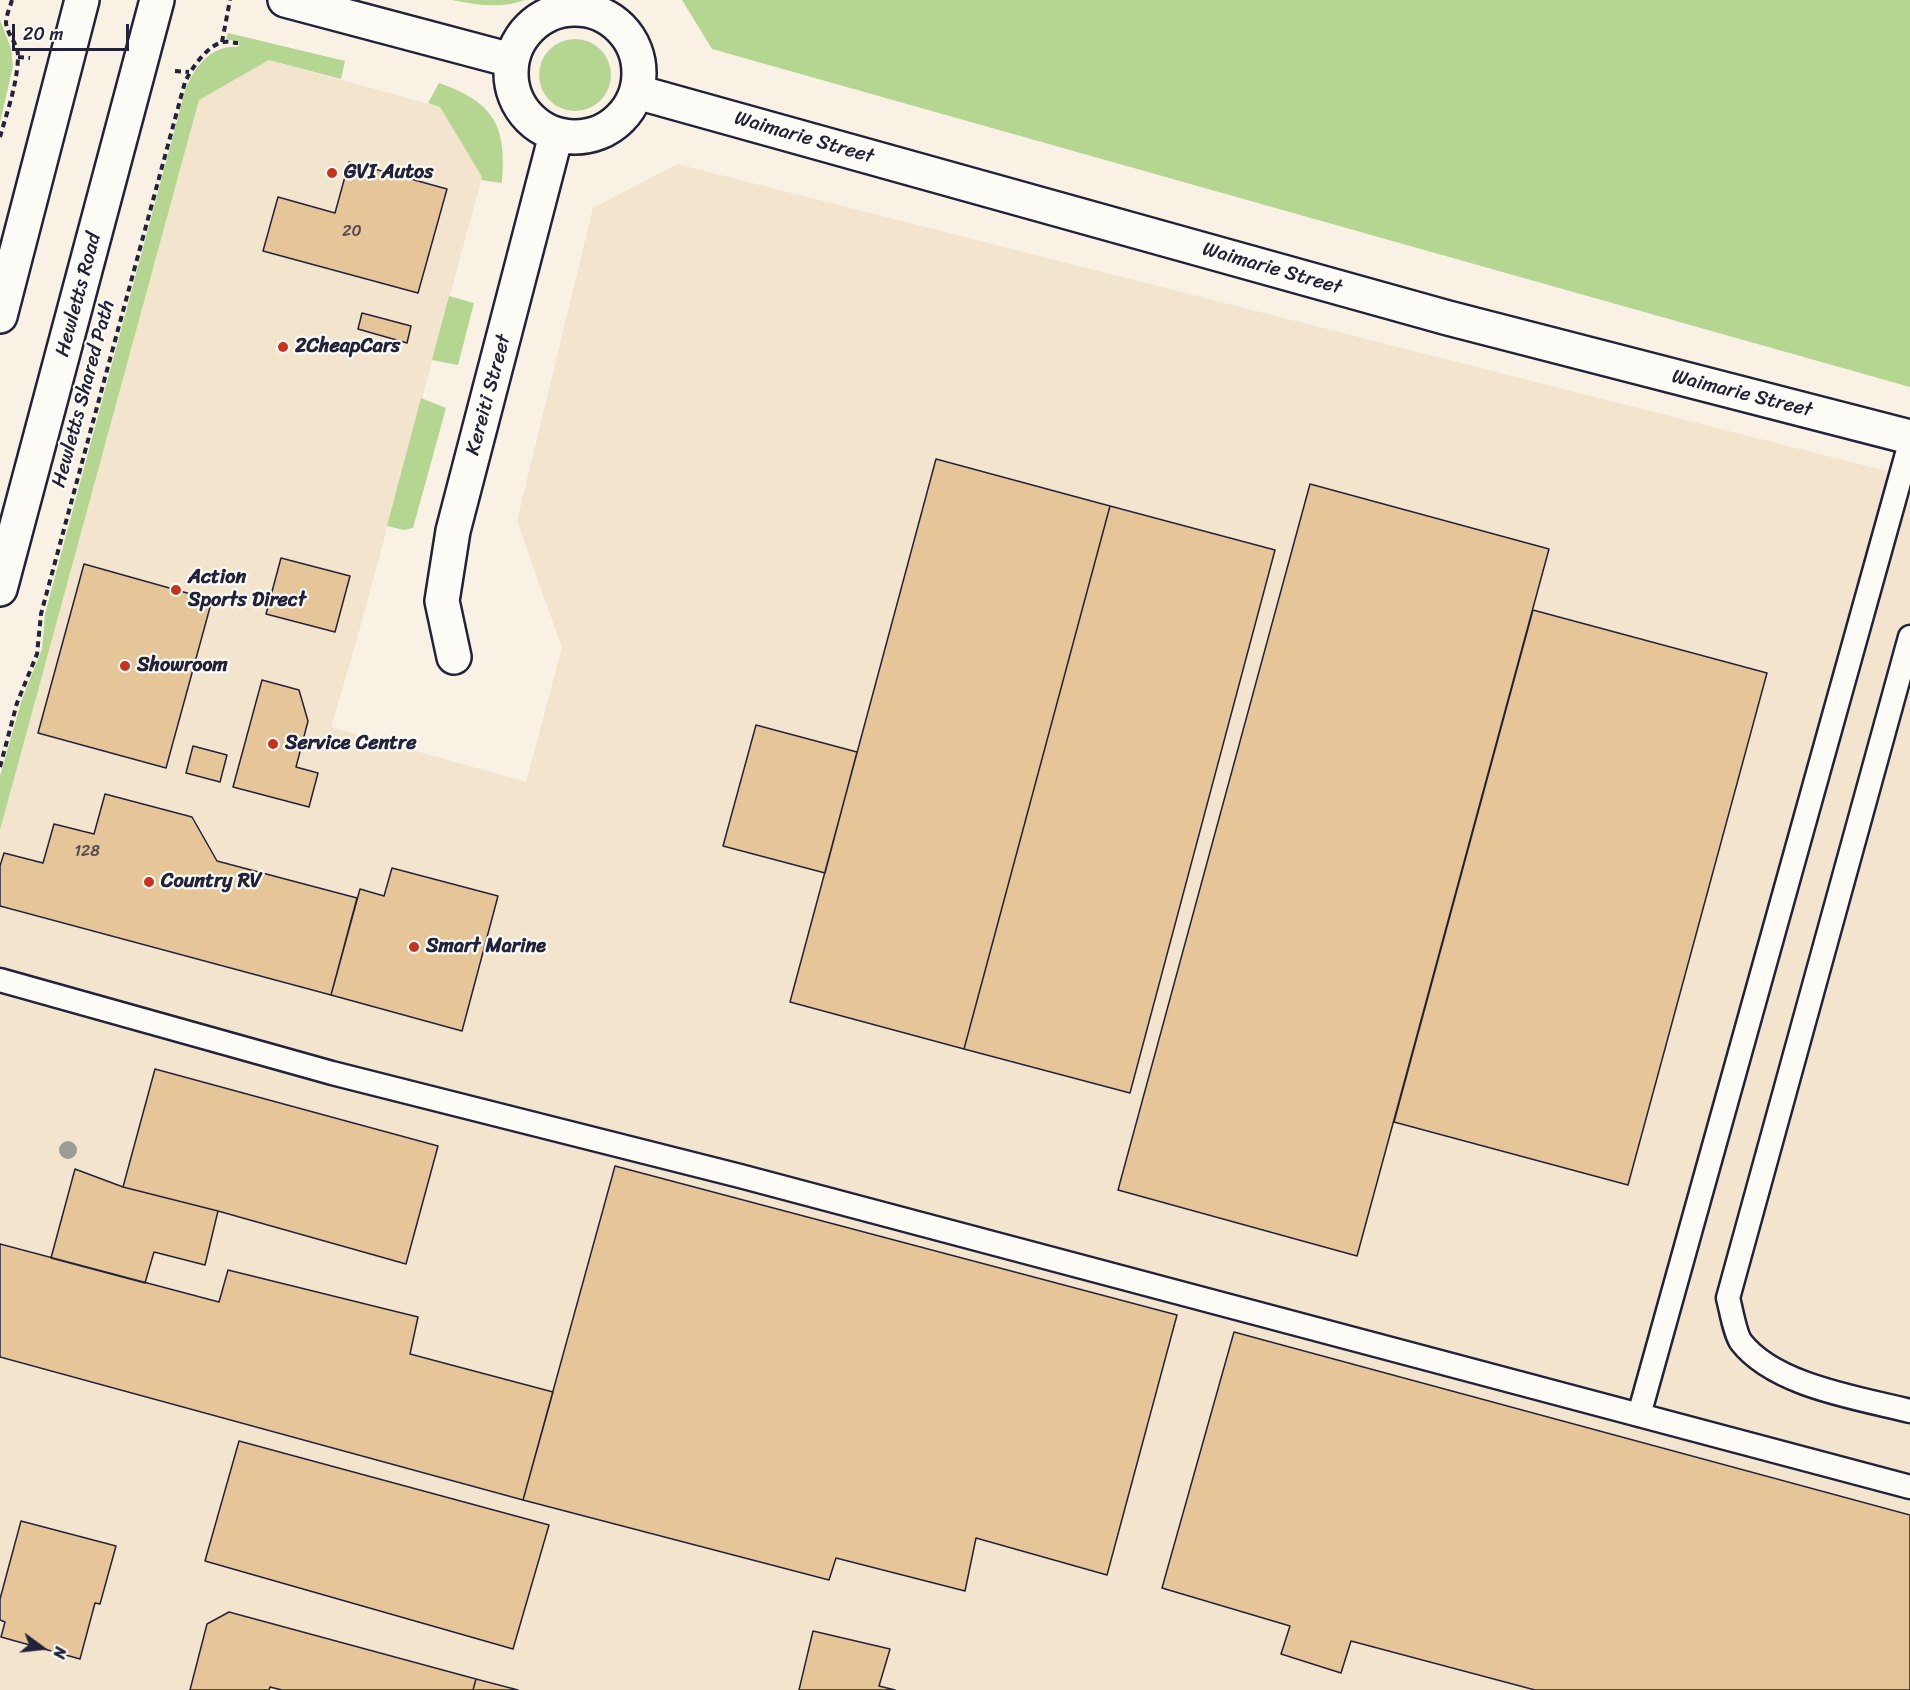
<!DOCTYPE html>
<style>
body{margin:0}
#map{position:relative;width:1910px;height:1690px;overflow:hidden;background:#f8f1e4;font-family:Sriracha,sans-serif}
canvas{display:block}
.north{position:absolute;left:12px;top:1618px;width:60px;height:60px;-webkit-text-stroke:4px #fdfcf7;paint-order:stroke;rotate:105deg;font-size:16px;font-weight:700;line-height:24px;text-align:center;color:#22223b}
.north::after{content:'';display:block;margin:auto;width:21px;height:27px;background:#22223b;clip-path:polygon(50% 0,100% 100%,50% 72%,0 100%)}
.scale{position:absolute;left:12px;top:24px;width:117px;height:27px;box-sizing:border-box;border:3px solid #22223b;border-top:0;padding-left:8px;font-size:18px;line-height:21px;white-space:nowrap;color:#22223b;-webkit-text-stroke:4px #fdfcf7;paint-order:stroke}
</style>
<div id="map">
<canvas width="1910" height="1690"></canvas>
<div class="north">N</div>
<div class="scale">20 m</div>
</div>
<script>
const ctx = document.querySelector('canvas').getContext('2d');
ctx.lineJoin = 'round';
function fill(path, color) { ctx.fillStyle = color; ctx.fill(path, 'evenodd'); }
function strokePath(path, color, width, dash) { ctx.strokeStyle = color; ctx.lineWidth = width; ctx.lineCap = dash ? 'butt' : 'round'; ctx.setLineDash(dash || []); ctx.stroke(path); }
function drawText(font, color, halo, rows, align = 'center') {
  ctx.font = font + ' Sriracha,sans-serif'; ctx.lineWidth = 4.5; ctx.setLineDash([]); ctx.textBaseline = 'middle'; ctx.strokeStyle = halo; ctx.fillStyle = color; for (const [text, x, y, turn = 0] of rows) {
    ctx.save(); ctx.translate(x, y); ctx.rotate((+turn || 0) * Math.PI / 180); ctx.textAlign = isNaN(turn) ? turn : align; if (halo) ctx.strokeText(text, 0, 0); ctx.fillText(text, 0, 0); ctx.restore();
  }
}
fill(new Path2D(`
 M269,60L440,107L482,177L357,639L331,727L526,782L562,648L517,521L593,208L677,164L1910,477V1690H0V830L199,100Z`), '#f3e4ce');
fill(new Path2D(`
 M452,0H525C501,9 477,5 452,0Z
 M682,0H1910V387L712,49Z
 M0,20L11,48L13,66L0,123Z
 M228,33L345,61L341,79L269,60L199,100L0,830V776L22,699L42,649L45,614L185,91C194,67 211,45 238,47L239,42L226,39Z
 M539 75a36 36 0 1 1 72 0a36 36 0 1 1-72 0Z
 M439,83C494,102 507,126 502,183L481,180L482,177L440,107L428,103Z
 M449,296L474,303L458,365L432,360Z
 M421,398L446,408L413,528L404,530L387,526Z`), '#b4d691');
const building = new Path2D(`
 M349,162L447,189L418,293L263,251L278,197L335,213Z
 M362,313L411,326L407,343L358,329Z
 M936,459L1110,506L964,1049L790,1002Z
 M1310,484L1549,549L1357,1256L1118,1190Z
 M1110,506L1275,550L1130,1093L964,1049Z
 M281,558L350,576L335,632L266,614Z
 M84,564L212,600L166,768L38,733Z
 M1533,610L1767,673L1628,1185L1394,1122Z
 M262,680L299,690L308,721L296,767L318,773L309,807L233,787Z
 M756,725L857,752L825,873L723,846Z
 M193,746L227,755L220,782L186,773Z
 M105,794L192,817L217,861L357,898L331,995L0,906V866L4,853L43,863L54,824L94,834Z
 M392,868L498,896L462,1031L331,995L360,889L384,896Z
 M155,1069L438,1146L406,1264L218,1211L123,1187Z
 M615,1166L1177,1315L1107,1575L976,1538L965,1591L836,1558L829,1580L523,1500Z
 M75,1169L123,1187L218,1211L205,1265L154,1252L145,1283L51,1258Z
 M0,1244L219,1302L228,1270L418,1317L410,1354L553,1392L523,1500L0,1357Z
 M1234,1332L1910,1515V1690H1535L1351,1641L1341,1673L1281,1654L1290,1626L1162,1588Z
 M239,1441L549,1525L513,1649L205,1561Z
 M21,1521L116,1546L100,1604L95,1603L80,1659L1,1637L5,1622L0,1620V1599Z
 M229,1612L476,1679L473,1690H282L270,1687L269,1690H190L207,1624Z
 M813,1631L890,1649L879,1686L895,1690H799Z
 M476,1679L518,1690H473Z`);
fill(building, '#e6c699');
strokePath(building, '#22223b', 1.5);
const service = new Path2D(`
 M1910,637L1728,1298C1731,1309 1735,1334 1741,1342C1775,1386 1859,1398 1910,1411
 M0,980L332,1073L740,1176L1910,1487
 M1639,1415L1910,443`);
const minor = new Path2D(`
 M285,0L511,60
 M511 73a64 64 0 1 1 128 0a64 64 0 1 1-128 0Z
 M637,92L1448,318L1910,437
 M454,657L442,601L453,531L556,135`);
const trunk = new Path2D(`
 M0,316L82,0
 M0,589L157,0`);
strokePath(service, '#22223b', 27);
strokePath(minor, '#22223b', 38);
strokePath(trunk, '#22223b', 38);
strokePath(new Path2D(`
 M222,42L230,0
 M18,57L30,58
 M175,71L189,72
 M0,137C7,112 17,85 18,58C19,44 7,35 6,23C6,16 10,7 12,0
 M0,767L17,703L37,654L41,614L185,82C191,69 208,44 224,42C228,41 234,43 238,43`), '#22223b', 4, [6, 4.5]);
strokePath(service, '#fdfcf7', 22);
strokePath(minor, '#fdfcf7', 33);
strokePath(trunk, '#fdfcf7', 33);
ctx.fillStyle = '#9a9d95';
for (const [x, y] of [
 [68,1150]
]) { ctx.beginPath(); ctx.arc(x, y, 9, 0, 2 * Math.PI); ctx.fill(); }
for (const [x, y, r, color] of [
 [332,173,6,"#c8321e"],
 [283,347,6,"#c8321e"],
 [176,590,6,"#c8321e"],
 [125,666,6,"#c8321e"],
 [273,744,6,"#c8321e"],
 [149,882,6,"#c8321e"],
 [414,947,6,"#c8321e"]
]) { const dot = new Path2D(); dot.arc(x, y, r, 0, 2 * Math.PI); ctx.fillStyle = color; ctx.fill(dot); strokePath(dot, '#fdfcf7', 2); }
drawText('16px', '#534b52', null, [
 ["20",352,232],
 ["128",87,852]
]);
drawText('20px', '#22223b', '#fdfcf7', [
 ["Waimarie Street",804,138,16],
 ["Waimarie Street",1272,269,16],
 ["Hewletts Road",79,295,-75],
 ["Hewletts Shared Path",84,394,-75],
 ["Waimarie Street",1742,394,14],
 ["Kereiti Street",489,395,-75]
]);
drawText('bold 20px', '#22223b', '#fdfcf7', [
 ["GVI Autos",344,173],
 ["2CheapCars",295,347],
 ["Action",188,578],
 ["Sports Direct",188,601],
 ["Showroom",137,666],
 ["Service Centre",285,744],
 ["Country RV",161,882],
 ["Smart Marine",426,947]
], 'left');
</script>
